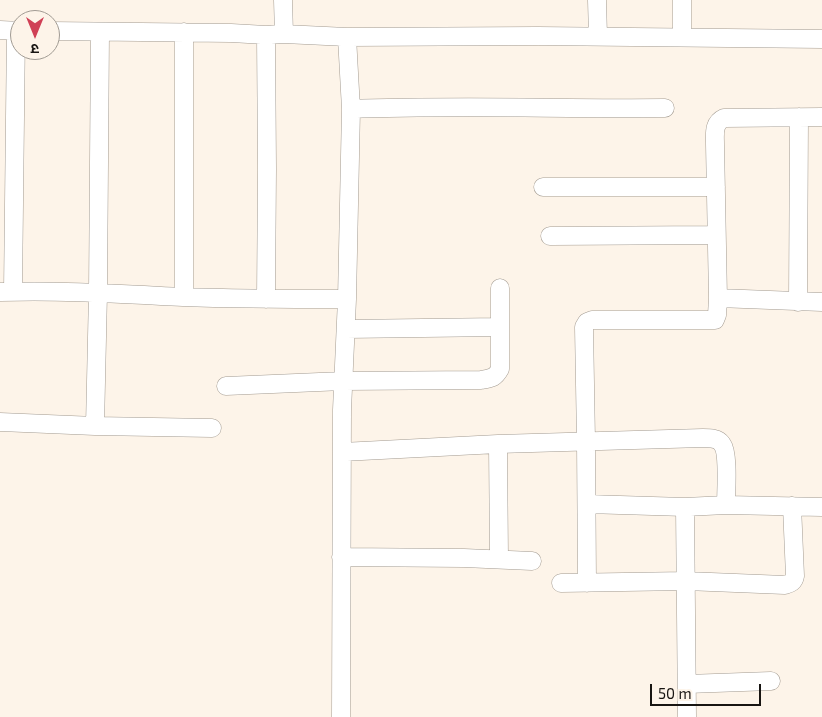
<!DOCTYPE html>
<meta charset="utf-8">
<style>
body{margin:0}
#map{position:relative;width:822px;height:717px;overflow:hidden;background:#fdf4e9;font-family:"Exo 2","Noto Sans Devanagari",sans-serif}
canvas{display:block}
.north{position:absolute;left:10px;top:10px;width:50px;height:50px;box-sizing:border-box;background:#fdf4e9;border:1px solid #a19b93;border-radius:50%;rotate:180deg;font-size:14px;font-weight:700;line-height:20px;text-align:center;color:#181512}
.north::after{content:'';display:block;margin:auto;width:18px;height:22px;background:#d04055;clip-path:polygon(50% 0,100% 100%,50% 72%,0 100%)}
.scale{position:absolute;left:650px;top:684px;width:111px;height:22px;box-sizing:border-box;border:2px solid #181512;border-top:0;padding-left:6px;font-size:15px;line-height:18px;white-space:nowrap;color:#181512;-webkit-text-stroke:4px #fdf4e9;paint-order:stroke}
</style>
<div id="map">
<canvas width="822" height="717"></canvas>
<div class="north">उ</div>
<div class="scale">50 m</div>
</div>
<script>
const ctx = document.querySelector('canvas').getContext('2d');
ctx.lineJoin = 'round';
function strokePath(path, color, width, dash) { ctx.strokeStyle = color; ctx.lineWidth = width; ctx.lineCap = dash ? 'butt' : 'round'; ctx.setLineDash(dash || []); ctx.stroke(path); }
const minor = new Path2D(`
 M597,0L598,36
 M682,0V37
 M0,30L20,31
 M50,31L231,33L266,35L284,34L283,0
 M284,34L347,37L538,36L822,39
 M266,35L267,169L266,299
 M351,109C455,105 560,109 665,108
 M822,117L724,118C713,123 715,134 715,144L718,298L822,302
 M543,187H716
 M550,236L716,235
 M13,291L16,30
 M0,292C61,290 122,294 183,297C238,299 293,299 347,299L351,109L347,37
 M184,297V32
 M798,302L799,117
 M346,329L500,327
 M226,386L343,381L481,380C492,378 495,378 500,369V288
 M0,422L95,426L212,428
 M95,426L98,293L100,32
 M498,444L703,438C710,438 718,438 722,444C729,453 726,492 726,505L685,507L587,504
 M342,452L498,444L499,559
 M726,505L822,507
 M685,507L687,717
 M341,557L464,558L532,561
 M561,583L686,581L785,585C791,583 794,582 795,576L792,506
 M587,583L586,441L584,327L587,322L592,320H715L717,315L718,298
 M687,684L771,681
 M341,717L342,410L347,299`);
strokePath(minor, '#a39b91', 19);
strokePath(minor, '#fff', 18);
</script>
